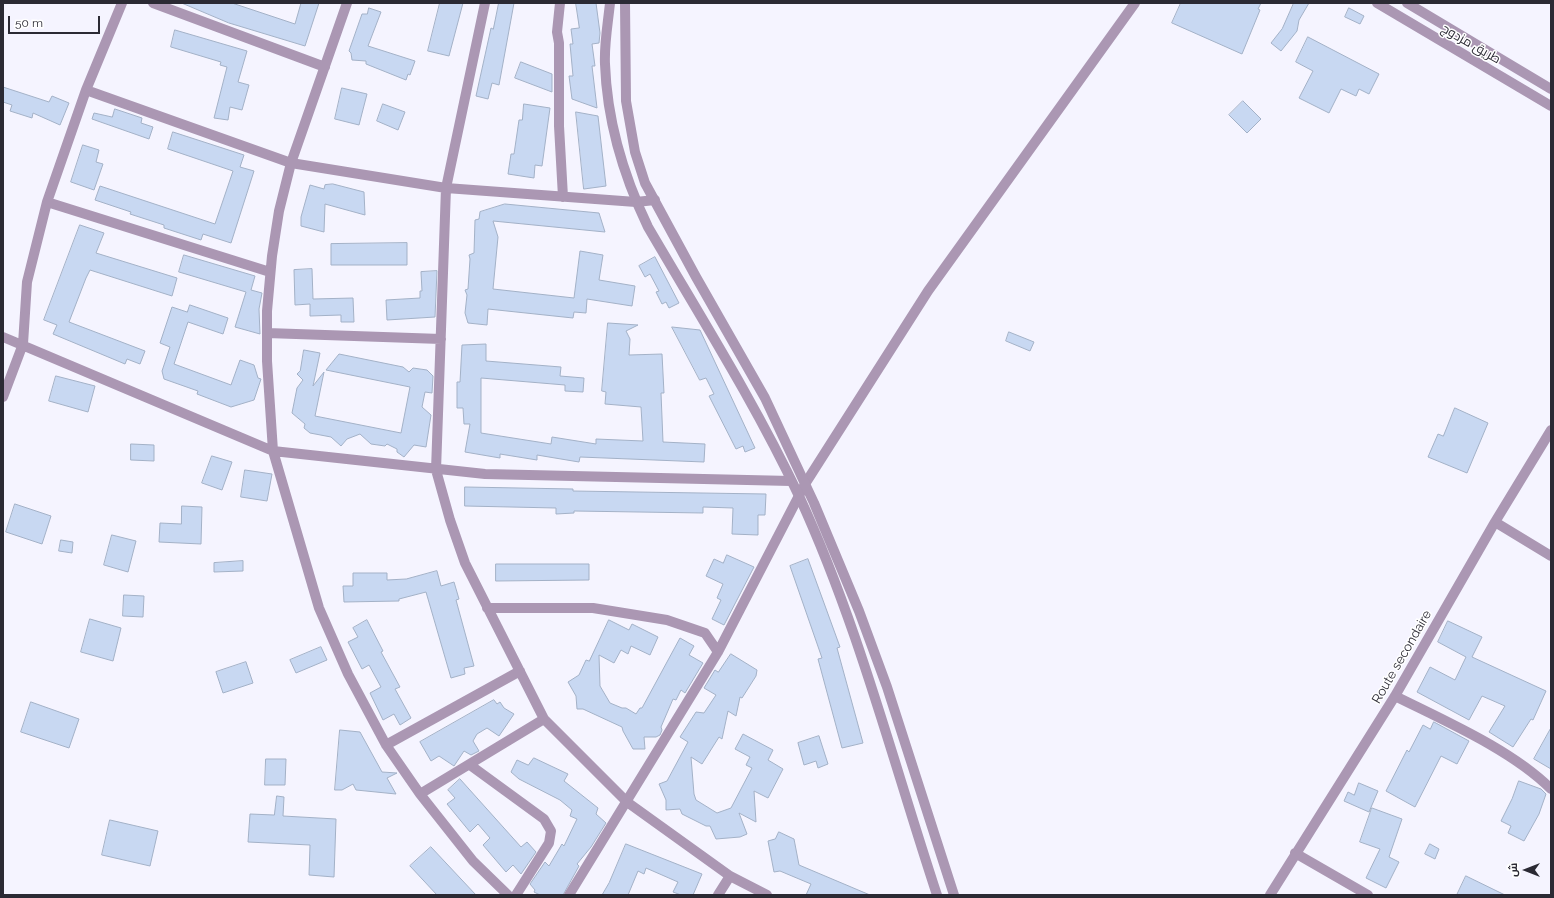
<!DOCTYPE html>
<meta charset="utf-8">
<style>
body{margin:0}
#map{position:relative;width:1554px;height:898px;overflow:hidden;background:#f5f4ff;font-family:Raleway,Cairo,sans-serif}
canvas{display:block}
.frame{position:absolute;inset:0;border:4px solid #2b2a34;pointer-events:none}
.north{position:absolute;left:1506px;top:850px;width:40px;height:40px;-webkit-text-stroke:3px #fff;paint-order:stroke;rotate:270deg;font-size:11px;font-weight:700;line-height:16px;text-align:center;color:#2b2a34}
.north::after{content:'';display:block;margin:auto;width:14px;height:18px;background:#2b2a34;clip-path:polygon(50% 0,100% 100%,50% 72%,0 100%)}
.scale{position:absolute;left:8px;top:16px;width:92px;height:18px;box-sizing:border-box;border:2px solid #2b2a34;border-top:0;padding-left:5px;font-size:12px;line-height:14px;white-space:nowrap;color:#2b2a34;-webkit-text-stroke:3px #fff;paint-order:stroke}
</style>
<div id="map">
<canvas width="1554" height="898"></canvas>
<div class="frame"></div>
<div class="north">ش</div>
<div class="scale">50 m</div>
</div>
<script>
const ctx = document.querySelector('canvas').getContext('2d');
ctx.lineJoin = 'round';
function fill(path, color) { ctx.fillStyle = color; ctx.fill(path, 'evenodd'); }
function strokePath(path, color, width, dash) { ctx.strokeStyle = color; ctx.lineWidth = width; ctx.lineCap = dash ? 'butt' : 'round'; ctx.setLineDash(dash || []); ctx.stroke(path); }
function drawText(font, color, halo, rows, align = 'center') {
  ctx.font = font + ' Raleway,Cairo,sans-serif'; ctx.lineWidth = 3; ctx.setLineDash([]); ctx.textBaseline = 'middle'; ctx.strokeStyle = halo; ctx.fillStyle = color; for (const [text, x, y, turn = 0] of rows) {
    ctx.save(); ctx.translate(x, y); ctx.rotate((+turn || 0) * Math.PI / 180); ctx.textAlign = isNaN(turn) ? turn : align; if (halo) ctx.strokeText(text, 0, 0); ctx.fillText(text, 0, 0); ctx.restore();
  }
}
const building = new Path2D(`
 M182,3H232L295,24L301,3H319L305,46L229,23Z
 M440,3H463L449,56L428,51Z
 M499,3H514L499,85L492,83L488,99L476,96L491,28L493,29Z
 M576,3H596L600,33L599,43L592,44L595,66H592L597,108L572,99L569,76H573L570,44H573L571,29L579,28Z
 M1181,3H1261L1258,9L1260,10L1242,54L1172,23Z
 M1294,3H1309L1299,20L1297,31L1281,51L1271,43L1282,29Z
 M369,8L381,12L368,46L415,61L410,75L408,74L406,80L366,64V61L352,60L351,53L349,51L362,14H367Z
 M1349,8L1364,16L1360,24L1345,17Z
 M175,30L247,51L238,82L249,85L242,110L230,107L228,120L214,118L227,67L220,65L221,62L171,47Z
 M1308,37L1379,74L1369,94L1359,89L1356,96L1341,89L1329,113L1299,98L1313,71L1296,62Z
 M521,62L552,74V92L515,78Z
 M3,87L49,102L52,96L69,103L60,125L33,113L32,118L10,111L12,105L3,102Z
 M342,88L367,94L359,125L335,119Z
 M1243,101L1261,119L1247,133L1229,115Z
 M383,104L405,112L398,130L377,121Z
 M524,104L550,108L542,166L535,165L534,178L508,174L511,154H514L519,120H522Z
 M115,109L142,118L141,123L153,127L149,139L92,119L94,113L112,117Z
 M576,112L598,116L606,186L584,189Z
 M173,132L244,155L240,167L254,171L231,243L203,234L201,240L164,228V225L130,214L131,212L95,200L100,186L215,224L233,171L168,149Z
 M83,145L99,150L96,162L103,164L94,190L71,182Z
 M333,184L364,192L365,215L325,204L324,232L301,226V217L310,185L324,189L325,185Z
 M505,204L599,213L605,232L493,221L498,237L493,289L574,298L580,251L603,255L599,280L635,286L632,306L587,299L586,313L574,312L573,318L488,309L487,325L468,323L465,313L467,295L465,290L468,289L470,259L469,255L474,253L475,220L479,219L480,212Z
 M80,225L104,233L96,253L177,278L172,296L90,270L86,278L69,322L145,351L140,364L127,359L125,364L53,334L57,325L44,320Z
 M407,243V265H331V244Z
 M184,255L255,276L251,290L262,293L259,309L260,334L235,327L246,292L179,272Z
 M655,257L679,303L669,308L666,302L662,304L656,292L659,291L650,274L645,277L639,266Z
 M312,269L313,299L353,298L354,322H341V315L310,316V304L295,305L294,270Z
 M437,271L435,317L387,320L386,300L420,298V291H422L421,272Z
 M190,305L228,318L223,334L188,322L174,364L231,385L240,360L254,365L258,378L261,379L254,400L231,407L197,394L198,391L164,379L162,371L170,347L160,343L172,307L187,312Z
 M608,323L638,325L626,331L630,339L629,355L662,354L664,393H661L663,442L705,444L704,462L580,457L579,462L537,455V460L500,454V458L465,452L470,424H464L463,408H457V382H460L462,345L486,344V361L561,367L560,376L584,378L583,392L565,391V385L481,378V433L551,444L552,437L596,444V439L643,441L641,407L605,404L606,392L602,391Z
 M672,327L700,330L755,448L745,452L743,446L736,449L709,396L714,394L706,378L700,380Z
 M1009,332L1034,342L1030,351L1006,341Z
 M304,350L320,353L313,386L324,372L315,416L401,433L410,387L326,370L339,354L403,367L409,372L413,368L427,370L433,376L432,393L425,392L422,407L431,415L426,447L414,445L404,457L397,452V449L387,444L385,446L371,444L360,434L347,439L341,446L331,437L310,433L304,428L305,424L292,413L297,388L303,380L297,374L300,371Z
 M56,376L95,386L88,412L49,401Z
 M1455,408L1488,423L1467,473L1428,457L1438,434L1443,436Z
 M131,444L154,445V461L131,460Z
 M212,456L232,462L222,490L202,483Z
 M245,470L272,474L267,501L241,497Z
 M465,487L573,489V491L766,494L765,515H758V535L732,534L733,508L703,507V513L574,511V513L556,514V508L465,506Z
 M15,504L51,516L42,544L6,532Z
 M182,506L202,507L201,544L159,542L160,523L181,524Z
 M112,535L136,541L128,572L104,565Z
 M61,540L73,542L72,553L59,551Z
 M727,555L754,567L724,625L712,619L721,600L717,598L723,584L706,576L714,559L723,563Z
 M808,559L840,647L837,648L863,743L842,748L818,659L822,658L790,566Z
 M243,561V571L214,572V563Z
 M496,564H589V580L496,581Z
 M437,571L441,586L454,582L459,599L456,600L474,666L464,668L465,674L451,678L426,592L399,599V601L344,602L343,586H353V573H387V580L406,579Z
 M124,595L144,596L143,617L123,616Z
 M90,619L121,628L113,661L81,652Z
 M367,620L383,651L381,652L400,687L395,689L411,718L400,725L394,714L383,720L370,693L381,687L369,665L362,669L348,642L358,637L353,628Z
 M609,620L629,630L632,624L658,637L650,655L631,646L628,654L621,650L614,663L599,655L600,686L610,703L622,708H626L636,714L640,708H642L680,638L694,646L689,655L703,663L685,693L681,690L676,700L673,699L661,727L662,730L660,735L656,737H644L645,749H633L623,731L622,727L583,709H577L576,696L568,682L579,675L586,660L589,661Z
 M1448,621L1482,637L1472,657L1546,691L1533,720L1531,719L1513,747L1489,732L1505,706L1482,696L1469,720L1417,692L1430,667L1455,680L1466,657L1438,642Z
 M321,647L327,660L296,673L290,660Z
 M731,654L757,670L756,676L742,698L740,697L736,716L728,711L722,739L719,737L702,764L691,757L694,794L696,800L717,813L731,808L752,768L746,765L750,757L735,749L743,734L773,750L768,760L783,769L768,798L754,791L756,822L739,813L747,834L740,837L716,839L710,826H706L682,814L680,809L666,810V800L659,784L667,781L688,742L680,737L696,712L704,713L716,695L704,688L715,670L718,672Z
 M246,662L253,683L223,693L216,672Z
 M494,700L497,704L500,702L504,708L514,714L499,736L487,728L477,734L473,741L479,751L471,755L464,751L454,766L439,756L431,761L420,742Z
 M31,702L79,719L69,748L21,732Z
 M1434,722L1469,741L1457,764L1441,756L1415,807L1386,791L1407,750L1409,752L1423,725L1430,729Z
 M1551,728V769L1534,759Z
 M340,730L360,732L382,772L397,773L387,778L396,794L356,790L353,784L342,790H335Z
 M819,736L828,764L818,768L816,761L804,765L798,743Z
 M534,758L568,774L564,781L598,808L596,814L606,823L591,847L577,864L579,866L563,895H540L534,892L535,890L530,884L545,862L549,866L562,844L564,846L577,819L570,816L572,810L560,800L519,779L511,772L517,760L528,765Z
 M266,759H286L285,785H265Z
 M460,779L521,847L527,842L536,852L521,874L513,865L506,872L483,845L490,838L478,824L470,832L447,804L455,798L448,790Z
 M1519,781L1541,789L1546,794L1539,814L1524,841L1508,833L1511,826L1501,821L1512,799Z
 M1359,783L1378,791L1369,812L1344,801L1348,792L1354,795Z
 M277,796L284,797L283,816L336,819L334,877L309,875L310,845L248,842L250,814L274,815Z
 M1372,808L1402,819L1389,857L1399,862L1386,888L1366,878L1380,849L1360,842Z
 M110,820L158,831L150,866L102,855Z
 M779,832L794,839L799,865L870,895H806L811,884L780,871L774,872L768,841L775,839Z
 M626,844L702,874L693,895H681L673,892L678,882L646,868L644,874L638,871L628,895H602L609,883Z
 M1430,844L1439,849L1435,859L1425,854Z
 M431,847L476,895H437L410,866Z
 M1466,876L1505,895H1457Z`);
fill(building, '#c8d8f2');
strokePath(building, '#a3b1c7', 1);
strokePath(new Path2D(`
 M153,3L325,67
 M347,3L291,163L279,211L272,256L267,311V361L273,451L319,608L348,674L386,745L420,794L473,861L508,895
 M485,3L446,188L436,470L450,520L465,563L544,719L627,802L730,876L767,895
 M560,3L557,32L559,43V126L563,197
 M86,90L291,163L446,188L636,202L655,200
 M47,202L270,272
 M267,333L441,339
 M3,337L273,451L485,474L791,481
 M3,397L23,344L27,282L47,202L86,90L122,3
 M1495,522L1551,556
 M487,608H593L667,620L705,633L718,652
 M1395,696C1445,721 1512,750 1551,789
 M386,745L520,671
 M470,765L544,819L551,831L549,843L516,895
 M420,794L544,719
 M1295,853L1368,895
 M569,895L718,652L805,484L928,291L1135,3
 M718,895L730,876
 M1270,895L1395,696L1495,522L1551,430`), '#ab97b3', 10);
strokePath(new Path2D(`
 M610,3C608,23 604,44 605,64C607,120 624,177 648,227C700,316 755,403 799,496C858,624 893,762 937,895
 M625,3L626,101L635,152L645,183L696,277L765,398L814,503L859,611L887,687L954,895
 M1377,3L1551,106
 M1407,3L1551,89`), '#ab97b3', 10);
drawText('13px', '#2b2a34', '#fff', [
 ["طريق مزدوج",1471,44,30],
 ["Route secondaire",1402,657,-60]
]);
</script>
